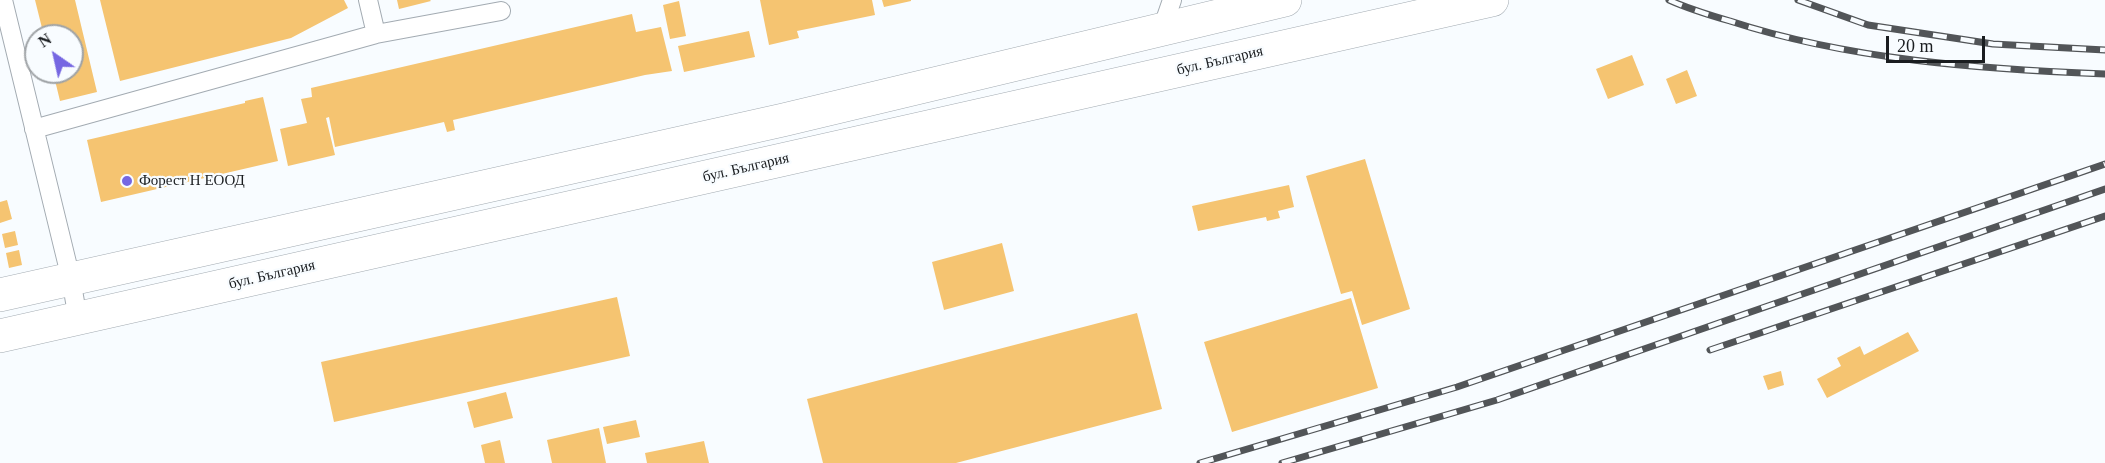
<!DOCTYPE html>
<meta charset="utf-8">
<style>
body{margin:0}
#map{position:relative;width:2105px;height:463px;overflow:hidden;background:#f8fcff;font-family:Georgia,serif}
canvas{display:block}
.north{position:absolute;left:24px;top:24px;width:60px;height:60px;box-sizing:border-box;background:#f8fcff;border:2px solid #9fa3a6;border-radius:50%;rotate:326deg;font-size:16px;font-weight:700;line-height:24px;text-align:center;color:#1a1d20}
.north::after{content:'';display:block;margin:auto;width:21px;height:27px;background:#7667e2;clip-path:polygon(50% 0,100% 100%,50% 72%,0 100%)}
.scale{position:absolute;left:1886px;top:36px;width:99px;height:27px;box-sizing:border-box;border:3px solid #1a1d20;border-top:0;padding-left:8px;font-size:18px;line-height:21px;white-space:nowrap;color:#1a1d20;-webkit-text-stroke:4px #f8fcff;paint-order:stroke}
</style>
<div id="map">
<canvas width="2105" height="463"></canvas>
<div class="north">N</div>
<div class="scale">20 m</div>
</div>
<script>
const ctx = document.querySelector('canvas').getContext('2d');
ctx.lineJoin = 'round';
function fill(path, color) { ctx.fillStyle = color; ctx.fill(path, 'evenodd'); }
function strokePath(path, color, width, dash) { ctx.strokeStyle = color; ctx.lineWidth = width; ctx.lineCap = dash ? 'butt' : 'round'; ctx.setLineDash(dash || []); ctx.stroke(path); }
function drawText(font, color, halo, rows, align = 'center') {
  ctx.font = font + ' Georgia,serif'; ctx.lineWidth = 4.5; ctx.setLineDash([]); ctx.textBaseline = 'middle'; ctx.strokeStyle = halo; ctx.fillStyle = color; for (const [text, x, y, turn = 0] of rows) {
    ctx.save(); ctx.translate(x, y); ctx.rotate((+turn || 0) * Math.PI / 180); ctx.textAlign = isNaN(turn) ? turn : align; if (halo) ctx.strokeText(text, 0, 0); ctx.fillText(text, 0, 0); ctx.restore();
  }
}
fill(new Path2D(`
 M35,0H75L97,92L60,101L53,72H72V36H44Z
 M100,0H344L348,8L291,38L120,81Z
 M397,0H430L431,1L399,9Z
 M760,0H872L875,15L797,31L799,38L769,45Z
 M882,0H911V1L884,7Z
 M679,1L686,36L670,39L663,5Z
 M632,14L636,32L661,27L672,71L645,75L453,120L455,130L447,132L444,122L335,147L329,117L326,118L335,155L288,166L280,129L307,123L301,99L312,97L311,88Z
 M749,31L755,57L684,72L678,46Z
 M1632,55L1644,85L1608,99L1596,69Z
 M1687,70L1697,96L1676,104L1666,79Z
 M263,97L278,161L101,202L87,140L245,103V101Z
 M1365,159L1410,309L1362,325L1352,291L1341,294L1306,176Z
 M1289,185L1294,207L1278,211L1280,218L1267,221L1266,217L1198,231L1192,206Z
 M7,200L12,219L0,223V202Z
 M15,231L18,245L5,248L2,234Z
 M1002,243L1014,291L944,310L932,262Z
 M19,250L22,265L9,268L6,253Z
 M617,297L630,356L334,422L321,362Z
 M1351,298L1378,388L1232,432L1204,342Z
 M1137,313L1162,409L956,463H823L807,399Z
 M1908,332L1919,351L1827,398L1817,379L1841,366L1837,358L1860,346L1864,355Z
 M1781,371L1784,385L1768,390L1763,376Z
 M506,392L513,418L474,428L467,402Z
 M636,420L640,437L607,444L603,427Z
 M599,428L606,463H552L547,440Z
 M500,440L505,463H485L481,445Z
 M704,441L709,463H647L645,453Z`), '#f5c471');
const lane = new Path2D(`
 M3,0L71,279L78,319
 M368,0L376,34
 M1162,29L1172,0
 M34,129L376,34L501,11`);
const secondary = new Path2D(`
 M0,295L783,120L1285,0
 M0,336L1492,0`);
strokePath(lane, '#a3abb2', 20);
strokePath(secondary, '#a3abb2', 34);
strokePath(lane, '#fff', 18);
strokePath(secondary, '#fff', 33);
const rail = new Path2D(`
 M1669,0C1689,9 1709,15 1730,21C1849,60 1980,69 2105,74
 M1798,0L1868,25L1993,44L2105,50
 M1710,350L2105,216
 M1200,463L1457,387L2105,164
 M1282,463L1497,400L2105,189`);
strokePath(rail, '#525558', 7);
strokePath(rail, '#f8fcff', 4.5, [14]);
for (const [x, y, r, color] of [
 [127,181,6,"#7667e2"]
]) { const dot = new Path2D(); dot.arc(x, y, r, 0, 2 * Math.PI); ctx.fillStyle = color; ctx.fill(dot); strokePath(dot, '#f8fcff', 2); }
drawText('15px', '#1a1d20', '#f8fcff', [
 ["бул. България",1220,61,-13],
 ["бул. България",746,168,-13],
 ["бул. България",272,275,-13]
]);
drawText('15px', '#1a1d20', '#f8fcff', [
 ["Форест Н ЕООД",139,181]
], 'left');
</script>
